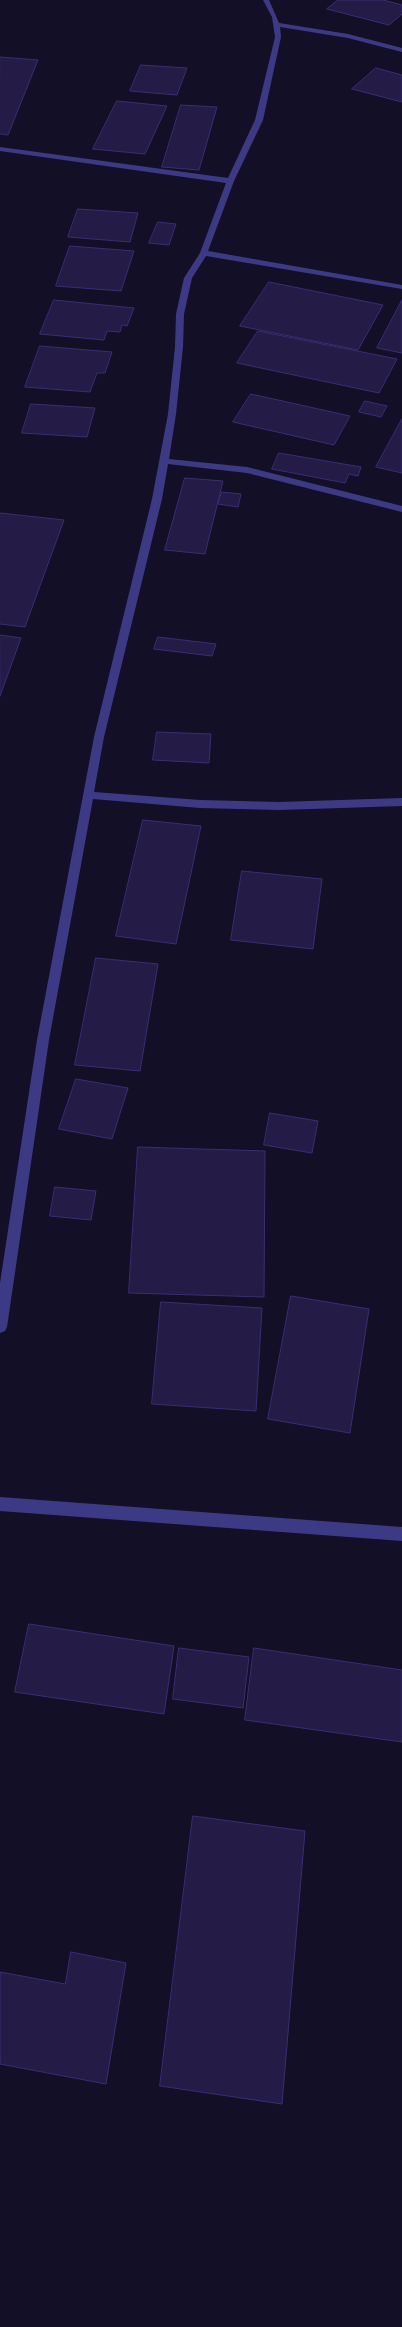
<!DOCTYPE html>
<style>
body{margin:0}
canvas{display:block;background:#130f26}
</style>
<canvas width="402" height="2327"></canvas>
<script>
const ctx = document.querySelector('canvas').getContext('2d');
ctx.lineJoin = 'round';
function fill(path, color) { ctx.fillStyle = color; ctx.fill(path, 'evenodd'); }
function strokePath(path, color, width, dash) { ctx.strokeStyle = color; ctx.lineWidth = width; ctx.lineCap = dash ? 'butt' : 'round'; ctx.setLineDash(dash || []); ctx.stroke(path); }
const building = new Path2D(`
 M338,0H383L402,5V14L389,25L327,9Z
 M0,57L38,60L8,135L0,134Z
 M141,65L187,68L177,95L130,91Z
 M376,68L402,75V102L352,89Z
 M117,101L167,106L145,154L93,149Z
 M181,105L217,107L199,170L162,167Z
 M78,209L138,213L130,242L68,237Z
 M158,222L176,224L169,245L149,243Z
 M70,246L134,251L121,291L56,286Z
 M269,282L383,305L358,350L240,326Z
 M54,300L134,308L127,326L122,325L120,332L107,331L104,340L40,334Z
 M402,300V353L377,348Z
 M258,331L397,359L379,393L237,363Z
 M40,346L112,352L105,373H97L90,392L25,387Z
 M251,394L350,416L334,445L233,422Z
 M365,401L387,406L381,417L359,412Z
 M31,404L95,408L87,437L22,433Z
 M402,419V473L376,467Z
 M279,453L361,467L358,476L349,474L345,483L272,469Z
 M185,478L223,481L205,554L165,550Z
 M222,492L241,494L238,507L218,504Z
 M0,513L64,520L25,627L0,624Z
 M0,635L21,638L0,696Z
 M158,637L216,644L212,656L154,649Z
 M157,732L211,734L209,763L153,760Z
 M143,820L201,826L176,944L116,936Z
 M242,871L322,879L313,949L231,940Z
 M96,958L158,964L140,1071L75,1065Z
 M76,1079L128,1088L112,1139L59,1129Z
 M270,1113L318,1121L312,1153L264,1145Z
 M138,1147L265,1151L264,1297L129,1293Z
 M55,1187L96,1191L91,1220L50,1216Z
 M291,1296L369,1309L350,1433L268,1419Z
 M161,1302L262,1308L256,1411L152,1404Z
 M29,1624L174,1646L164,1714L15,1692Z
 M179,1648L249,1657L243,1708L173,1699Z
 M254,1648L402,1670V1742L245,1720Z
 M193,1816L305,1831L282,2104L160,2086Z
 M71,1952L126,1963L106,2084L0,2064V1972L65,1984Z`);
fill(building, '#241b47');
strokePath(building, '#3b2d73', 1);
fill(new Path2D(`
 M263,0H269L279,23L348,34L402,48V52L348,38L280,27L281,37L263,120L234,181L208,251L402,285V289L206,256L192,278L184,314L183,347L176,414L169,459L247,467L402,506V512L247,473L168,464L162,499L104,737L94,792L200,800L279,802L402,798V806L279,810L200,808L93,799L49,1040L7,1327L5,1331L0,1333V1283L37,1040L94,737L152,499L168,414L175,347L176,314L184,278L200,253L226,183L0,151V147L228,178L255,120L275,37L272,17Z`), '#3d3a85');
fill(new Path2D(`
 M0,1497L402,1527V1541L0,1511Z`), '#3d3a85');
</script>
